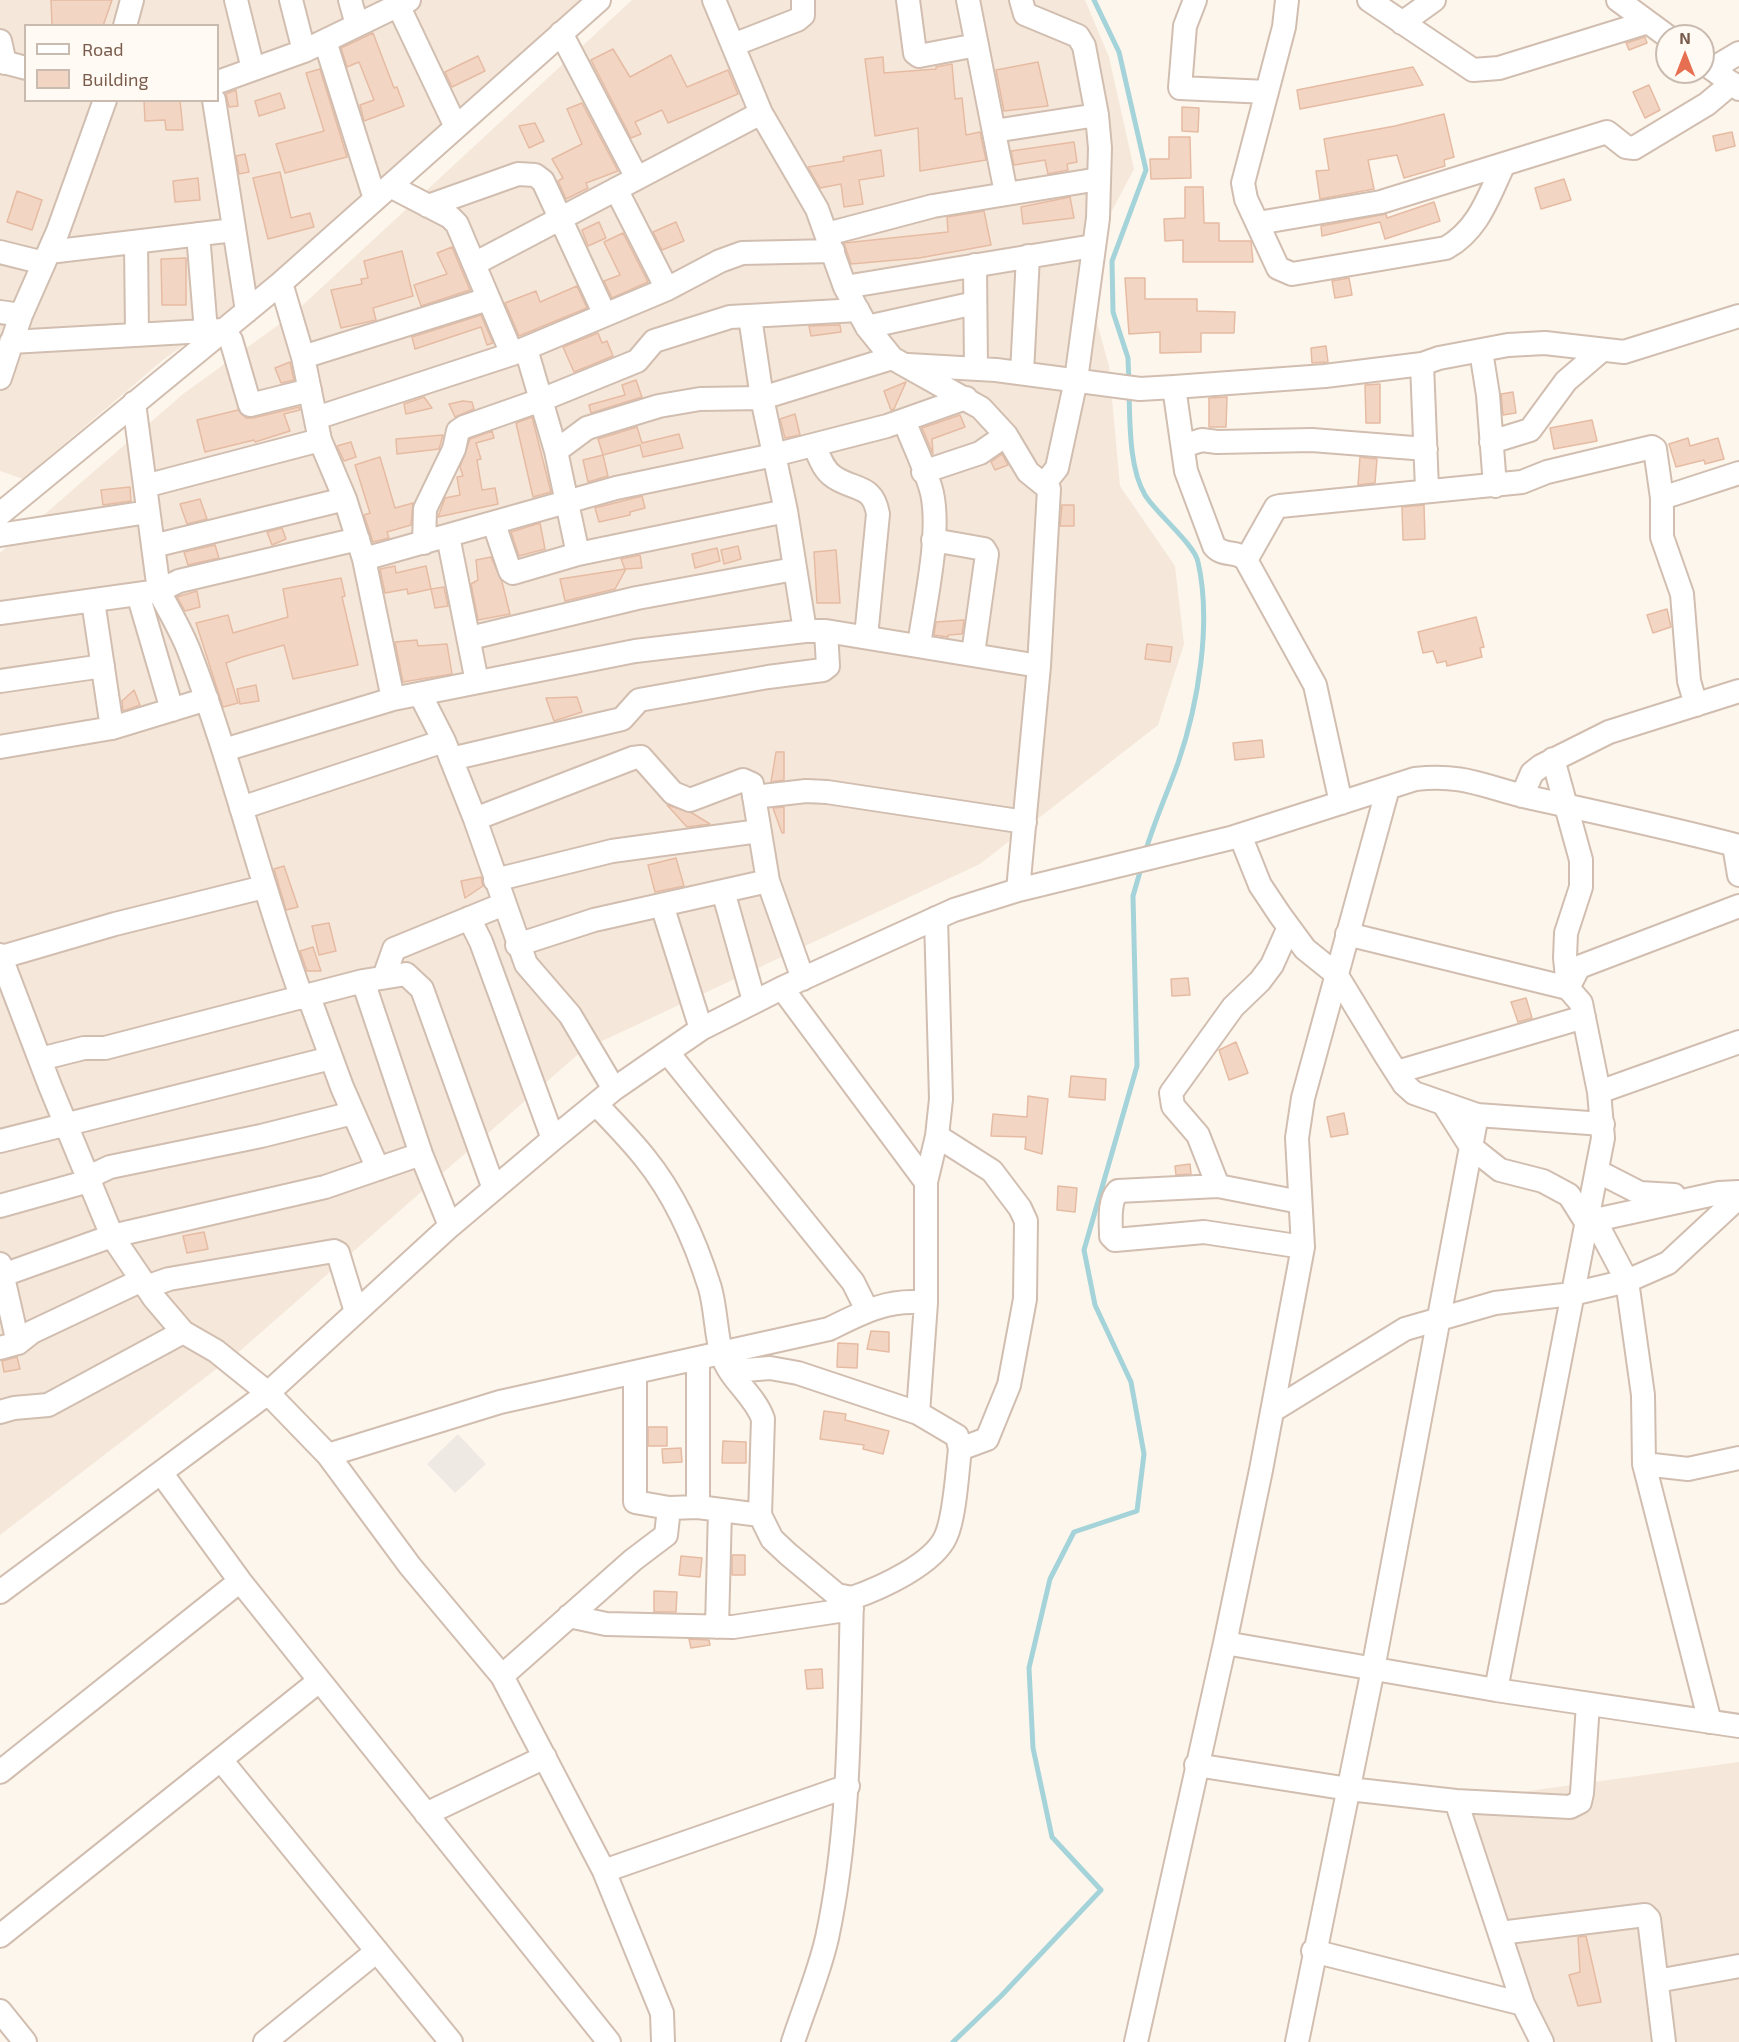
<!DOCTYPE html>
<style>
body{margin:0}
#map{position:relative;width:1739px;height:2042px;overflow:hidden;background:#fdf6ec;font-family:"Exo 2",sans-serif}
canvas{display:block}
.legend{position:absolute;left:24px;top:24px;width:195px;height:78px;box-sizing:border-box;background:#fffaf3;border:2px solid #cabbb1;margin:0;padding:8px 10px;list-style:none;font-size:18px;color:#7a5c4d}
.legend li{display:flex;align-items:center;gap:12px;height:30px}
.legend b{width:30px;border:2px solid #cabbb1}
.north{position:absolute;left:1655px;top:24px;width:60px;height:60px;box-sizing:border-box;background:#fffaf3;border:2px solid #cabbb1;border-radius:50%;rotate:0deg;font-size:16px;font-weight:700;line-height:24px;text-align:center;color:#7a5c4d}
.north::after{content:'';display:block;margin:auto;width:21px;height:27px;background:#e76f51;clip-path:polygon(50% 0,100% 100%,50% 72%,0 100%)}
</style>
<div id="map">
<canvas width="1739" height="2042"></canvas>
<ul class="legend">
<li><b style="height:8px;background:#fff"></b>Road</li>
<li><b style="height:16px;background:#f3d5c3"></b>Building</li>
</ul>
<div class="north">N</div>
</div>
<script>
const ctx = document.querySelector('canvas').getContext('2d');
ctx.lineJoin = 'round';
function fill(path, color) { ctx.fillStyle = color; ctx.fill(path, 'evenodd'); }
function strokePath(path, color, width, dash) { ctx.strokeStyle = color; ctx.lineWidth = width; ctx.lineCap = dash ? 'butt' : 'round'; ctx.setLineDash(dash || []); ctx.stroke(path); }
fill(new Path2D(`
 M0,0H580L267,284L163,360L23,479L0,471ZM26,26H218V100H26Z
 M632,0H1085L1109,57L1134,169L1096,241L1092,305L1109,366L1120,486L1175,566L1184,644L1158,725L980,864L583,1050L241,1350L0,1535V553L183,394L292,315Z
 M1739,1762V2042H1530L1456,1801Z`), '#f5e8da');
fill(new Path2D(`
 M458,1434L486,1464L455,1493L427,1464Z`), '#efe9e4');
strokePath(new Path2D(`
 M1094,0L1119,52L1146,170L1112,261L1113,312L1128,358L1129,383
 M1129,392C1130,423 1129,468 1145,495C1155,512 1195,545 1198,562C1212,623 1198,705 1178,763C1167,794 1154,822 1145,853
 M953,2042L1001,1996L1101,1890L1052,1837L1033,1748L1029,1668L1050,1579L1074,1532L1137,1511L1144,1454L1131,1382L1095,1305L1084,1250L1137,1066L1133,896L1142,865`), '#a5d3da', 5);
const building = new Path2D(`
 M51,0H112L103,26H52Z
 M373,33L394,88L397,87L404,106L364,121L360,105L374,100L359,62L347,67L341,48Z
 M1645,37L1647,43L1629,50L1626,43Z
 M613,49L630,77L671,55L687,87L728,70L738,94L668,123L662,110L635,122L641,134L631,138L591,60Z
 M478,56L485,71L452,87L445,72Z
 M883,57L884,73L936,69V67L952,64L955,99L962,98L966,135L980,132L986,160L920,171L918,128L875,136L865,59Z
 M1038,62L1048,106L1004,111L996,70Z
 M1413,67L1423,85L1300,109L1297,90Z
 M320,69L347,157L285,173L276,144L324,131L306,73Z
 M1649,85L1660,110L1645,118L1633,92Z
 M236,90L238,106L229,107L226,94Z
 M280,93L285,108L259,116L255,101Z
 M144,100H180L183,130H166L165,120L145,121Z
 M582,103L618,171L586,183L588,188L566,199L558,181L563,178L552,159L582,144L567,109Z
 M1182,107L1199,108L1198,132L1182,131Z
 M1444,114L1454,157L1444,160L1445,166L1404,178L1397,155L1368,160L1374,189L1320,199L1316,171L1329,170L1324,139L1395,126Z
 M535,123L544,141L529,148L519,126Z
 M1732,132L1735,146L1716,151L1713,136Z
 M1169,137H1190L1191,178L1151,179L1150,159H1169Z
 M1074,142L1077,162L1067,164L1068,170L1048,174L1045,160L1014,165L1011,151Z
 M881,150L884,176L859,180L863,204L844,207L841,184L820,188L808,167L844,161L843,157Z
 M245,154L249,172L239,174L236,156Z
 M280,172L291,218L310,213L314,227L268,239L253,178Z
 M198,178L200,200L175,202L173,181Z
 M1564,179L1571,200L1541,209L1535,188Z
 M1185,187H1203L1204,223H1219V241H1251L1253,262H1183V240L1165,241L1164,219L1185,218Z
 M17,191L42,200L32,230L7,222Z
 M1070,197L1074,218L1023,224L1021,207Z
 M1434,202L1440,221L1385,239L1380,222L1322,236L1321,226L1386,214L1387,218Z
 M984,211L991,245L919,258L851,264L844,243L948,232L947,217Z
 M599,222L606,238L588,246L582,230Z
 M676,222L684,241L662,250L653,232Z
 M623,233L648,282L612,298L604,281L620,275L604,242Z
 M452,247L470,290L421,306L414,285L447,274L437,253Z
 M402,251L413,296L373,308L376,320L341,328L331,290L362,284L361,279L368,278L364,261Z
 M186,258V305H162L161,259Z
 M1125,278H1145V299H1197V311L1235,312L1234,333H1201V352L1160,353V332L1129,334Z
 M1349,278L1352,295L1335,298L1332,281Z
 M577,286L587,308L519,336L505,303L536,291L540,302Z
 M481,315L493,343L487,345L481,327L415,349L412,337Z
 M840,325L841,332L811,336L809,326Z
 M598,333L602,343L607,341L613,356L574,372L563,347Z
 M1326,346L1328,362L1312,363L1311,348Z
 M290,362L294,380L281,383L275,368Z
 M636,380L642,397L591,413L589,405L625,395L622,385Z
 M906,382L894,409L891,410L884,391Z
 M1380,384V423H1366L1365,385Z
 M1513,392L1516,413L1503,415L1501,394Z
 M424,397L432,408L406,414L404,404Z
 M1227,397L1226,427H1209V398Z
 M463,401L472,402L474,409L455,417L449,404Z
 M299,407L300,410L284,414L290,431L255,442L254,440L205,452L197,420L238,410L246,418H253Z
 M795,414L800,435L785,438L780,419Z
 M960,415L965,427L932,439L933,454L922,428Z
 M532,417L551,492L533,497L516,423Z
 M1592,420L1597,441L1554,449L1550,428Z
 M637,427L642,443L679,434L683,448L643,457L640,445L603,455L608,476L588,482L583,460L603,455L598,439Z
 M492,431L494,438L476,443L481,459L477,460L482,490L495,488L498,504L438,517L445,498L460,495L457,477L463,476L460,467L470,439Z
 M443,435L439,449L397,454L396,439Z
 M1688,438L1690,446L1718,438L1724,459L1705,464L1704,460L1676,467L1669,444Z
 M351,442L356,457L344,461L337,446Z
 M1002,454L1008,465L995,470L991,462Z
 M380,457L395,508L413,503L411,525L387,532L389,538L373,542L364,515L370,513L355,465Z
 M1360,457L1377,459L1375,483L1358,485Z
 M130,487L131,501L103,505L101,490Z
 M642,496L645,508L630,512V515L599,522L595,508Z
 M200,499L207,519L187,524L180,504Z
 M1062,505H1074V526H1060Z
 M1424,505L1425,539L1403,540L1402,507Z
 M540,523L545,549L519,556L511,532Z
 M282,528L286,539L272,545L267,532Z
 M215,545L219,558L188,565L184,552Z
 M738,546L741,559L724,564L721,550Z
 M717,548L720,561L695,568L692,554Z
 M836,550L840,603H817L814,552Z
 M640,555L642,568L626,569L615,589L565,601L560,579L625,569L621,559Z
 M491,557L502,582L510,614L478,620L471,584L478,580L476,560Z
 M395,566L396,573L426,566L431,589L408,594L407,589L385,593L380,569Z
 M341,578L345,596L342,597L358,665L293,679L284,645L242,657L226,663L238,703L223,707L196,623L228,615L233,633L288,617L283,589Z
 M444,587L448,606L435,608L431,589Z
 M197,591L200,607L185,611L177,597Z
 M1667,609L1671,627L1653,633L1647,615Z
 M1476,617L1484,647L1480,648L1482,657L1447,666L1446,661L1437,663L1433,651L1423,653L1418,632Z
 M964,620L962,634L948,635V637L934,635L936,622Z
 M417,640L418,646L447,644L452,674L403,682L395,642Z
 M1147,644L1172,647L1170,662L1145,659Z
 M256,685L259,701L240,704L237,689Z
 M134,690L140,705L123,711L122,701Z
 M577,697L582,712L554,721L546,698Z
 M1262,740L1264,757L1235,760L1233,743Z
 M776,752H784V780L771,782Z
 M667,805L692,813L710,824L687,827Z
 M784,807V833H782L773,808Z
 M676,858L684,886L655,892L648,865Z
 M284,866L298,907L286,910L274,869Z
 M481,877L483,886L465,898L461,881Z
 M329,923L336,951L319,955L312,926Z
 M313,947L321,971H307L300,951Z
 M1188,978L1190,995L1172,996L1171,979Z
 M1526,998L1532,1018L1518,1022L1511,1002Z
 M1236,1042L1248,1073L1229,1080L1219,1050Z
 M1071,1076L1106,1079L1105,1100L1069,1097Z
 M1028,1096L1048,1099L1042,1154L1025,1149L1026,1137L991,1136L993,1114L1027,1117Z
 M1344,1113L1348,1134L1331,1137L1327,1117Z
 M1190,1164L1191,1174L1176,1175L1175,1166Z
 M1058,1186L1077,1188L1075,1212L1057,1210Z
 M204,1232L208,1249L187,1253L183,1236Z
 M871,1331L889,1332V1352L867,1349Z
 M838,1343L858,1344L857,1368L837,1367Z
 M17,1357L20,1369L4,1372L2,1361Z
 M824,1411L846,1414L845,1420L889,1431L883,1454L863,1449L864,1445L820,1439Z
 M648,1427H667V1446H648Z
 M723,1441L746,1442V1463H722Z
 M681,1448L682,1462L663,1463L662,1449Z
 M732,1555H745V1575H732Z
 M681,1556L702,1558L700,1577L679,1575Z
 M654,1591L677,1592L676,1612H654Z
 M689,1639L709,1640L710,1645L691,1648Z
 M822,1669L823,1688L807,1689L805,1670Z
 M1586,1936L1601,2002L1578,2006L1569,1975L1580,1972L1578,1937Z`);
fill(building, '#f3d5c3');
strokePath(building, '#e6bba3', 1.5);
const minor = new Path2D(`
 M236,0L253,69
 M291,0L304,51
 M350,0L357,25
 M714,0L761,113L817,209L845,287L867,327L892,358L981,408L1006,435L1028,472L1049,489L1039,666L1018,890
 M908,0L915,53L919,56L977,45
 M968,0L1006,193
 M1021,0L1025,14L1078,36L1084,46L1097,115L1100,148L1098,218L1076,380L1057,468L1045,483
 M1195,0L1185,26L1180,88L1267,92
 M1287,0L1284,27L1243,183L1246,199L1278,268L1292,274L1446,248C1478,230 1488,198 1503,166
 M1369,0L1473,70L1499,68L1648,22
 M1618,0L1667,36
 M398,5L456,127
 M1402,23L1434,0
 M125,26L132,0
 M561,33L637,178
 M0,41L5,63
 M325,41L375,199
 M733,45L797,20L803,15V0
 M0,61L26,68
 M1703,62L1739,89
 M1712,69L1739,53
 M218,82L304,51L409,0
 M214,100L247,311
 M994,131L1097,115
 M390,186L450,217L457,224L512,354
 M616,189L667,289
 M428,206L518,174L535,175L543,181L605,315
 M1258,223L1381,202L1607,132L1626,147L1634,148L1707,104L1732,83
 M198,234L206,331
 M827,234L933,206L1099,179
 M136,242L137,335
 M0,252L44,263
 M49,252L234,230
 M474,264L761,113
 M975,265L976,368
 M281,283L303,357L320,440L345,499L364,559L393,699
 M845,287L1093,246
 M0,312L21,315
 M750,317L762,398L786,511L805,631
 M867,327L975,303
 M11,342L223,330L231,340L250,405L310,390
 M526,349L556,451L578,554
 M1481,351L1488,395L1495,486
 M303,357L488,299
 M1422,364L1427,489
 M908,365L996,370L1140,389L1174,387L1325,376L1422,364L1439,358L1508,345L1545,343L1624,352L1739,316
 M1022,373L1028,256
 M0,378L21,315L58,231L105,100
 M1174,387L1186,471L1214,546C1223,557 1237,550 1246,560L1315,685L1341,803
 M134,403L159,591C169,611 181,630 189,651C233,765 260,884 302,998
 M316,418L512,354L667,289L720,261L742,253L833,251
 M904,420C913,444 926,469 932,493C941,534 925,603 919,645
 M1491,442L1530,430L1566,381L1601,351
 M814,445C819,456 823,470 834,477C855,491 873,484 878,514L866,637
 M1183,446L1202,440L1217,442L1312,440L1426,449
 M556,451L587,428L659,406L700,399L762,398L892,358
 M923,472L980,453L1006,435
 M145,486L320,440
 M1662,498L1739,473
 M0,514L281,283L599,0
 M494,524L510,571L513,573L578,554L786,511
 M0,535L148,512
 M448,536L477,682
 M933,540L984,549L987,554L973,654
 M424,543L425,509L454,449L458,431L464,427L541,400L637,361L654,341L730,317L858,310
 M153,546L345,499
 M364,559L616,488L774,455L887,426L966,398
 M1246,560L1276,507L1280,506L1522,482L1547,472L1652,447L1655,449L1662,498V537L1682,594L1689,681L1696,705
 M138,594L172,710
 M93,601L112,728
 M0,613L159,591L179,581L358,539
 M470,638L637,598L794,569
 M0,681L103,666
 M420,694L444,741L475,819L526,964L570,1015L614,1089
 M0,747L112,728L207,699
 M224,750L393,699L635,651L805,631H826L1039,666
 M451,759L622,719L639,700L768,677L823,670L828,666L826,631
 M1553,759L1581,860V887L1566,933L1565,958L1568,988
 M1522,796L1532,773L1541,766L1609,732L1739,691
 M754,797L806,791L827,792L1025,822
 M241,808L444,741
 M475,819L633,758L641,757L673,793L690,800L743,780L752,784L768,881L803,979
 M1240,835L1260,885L1280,915L1305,949L1336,974L1386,1056L1404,1084L1414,1093L1477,1115L1603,1124
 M1734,845L1739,875
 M495,880L612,851L759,831
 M723,891L754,1001
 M662,905L701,1029
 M469,918L481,942L553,1139
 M1347,934L1568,988L1581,1003L1599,1092L1603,1138L1496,1690
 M517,945L594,920L768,881
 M0,955L50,1086L112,1236L154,1298L183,1332L216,1351L268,1393L328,1455L410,1566L502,1676L604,1871L662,2013L663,2042
 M2,957L115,924L264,887
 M384,977L394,949L504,904
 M363,981L421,1154L450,1226
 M782,988L926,1182
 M1568,988L1579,967L1739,906
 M309,997L342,1087L378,1169
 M668,1053L853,1282L867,1310
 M40,1059L84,1048H105L363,981L406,974L422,989L494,1189
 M1397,1072L1584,1017
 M1599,1092L1739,1042
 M1443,1103L1471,1147L1500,1170L1543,1181L1569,1195L1586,1222L1599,1228L1627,1281L1643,1395L1644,1464L1710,1722
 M596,1104C613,1122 630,1139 645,1158C675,1195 696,1243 710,1288C716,1309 716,1337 722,1355C730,1380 755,1395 763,1419L760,1515L772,1539L788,1554L837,1595L852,1598C881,1588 934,1564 946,1536C955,1516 957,1473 960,1449L957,1436L918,1413L798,1373L770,1368L732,1371
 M937,1136L992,1171L1020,1208L1026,1221L1025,1299L1009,1385L987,1439L960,1449
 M0,1141L331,1058
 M1597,1171L1640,1193L1674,1195
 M1218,1186L1198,1135L1173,1106L1171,1093L1233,1007L1260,981L1272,965L1289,927
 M1300,1202L1218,1186L1118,1191C1108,1201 1111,1223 1111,1236L1115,1240L1204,1232L1303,1247
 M0,1206L89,1181L97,1173L110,1167L261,1136L353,1113
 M1586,1222L1719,1193L1739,1192
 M0,1264L18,1343
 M3,1275L112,1236L325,1187L421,1154
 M146,1287L169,1279L334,1251L338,1253L356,1312
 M0,1348L18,1343L32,1332L142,1280
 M698,1359V1507
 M635,1373V1502L669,1508L698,1507L760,1515
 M1272,1411L1405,1329L1495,1303L1572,1294L1627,1281L1668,1263L1739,1197
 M0,1412L14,1408L48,1405L183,1332
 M918,1413L926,1303V1182L937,1136L941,1099L936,918
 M328,1455L500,1402L829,1329C861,1313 889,1298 926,1303
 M1644,1464L1688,1469L1739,1458
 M162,1474L240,1581L609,2042
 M0,1592L268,1393L450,1226L553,1139L614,1089L701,1029L782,988L954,910L1018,890L1231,838L1415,779C1465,773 1486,788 1532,798C1601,813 1670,828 1739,846
 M569,1616L606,1624L733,1627L852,1609
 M717,1627L720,1510
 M1225,1643L1261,1470L1303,1247L1297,1138L1303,1098L1388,788
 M502,1676L633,1560L666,1535L669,1508
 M221,1760L451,2042
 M1196,1765L1349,1789L1456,1801L1570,1807L1580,1802L1582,1793L1588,1704
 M0,1772L240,1581
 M1456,1801L1523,2004L1542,2042
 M426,1814L545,1757
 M604,1871L848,1786
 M1500,1933L1645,1915L1649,1919L1664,2042
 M0,1936L319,1681
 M1313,1951L1523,2004
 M1657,1981L1739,1966
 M0,2011L25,2042
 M265,2042L377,1951
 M793,2042C804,2008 819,1973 827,1938C851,1826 849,1712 852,1598
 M1136,2042L1225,1643L1496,1690L1739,1726
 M1297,2042L1373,1669L1477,1115`);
strokePath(minor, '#d1beb0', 26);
strokePath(minor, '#fff', 22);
</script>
